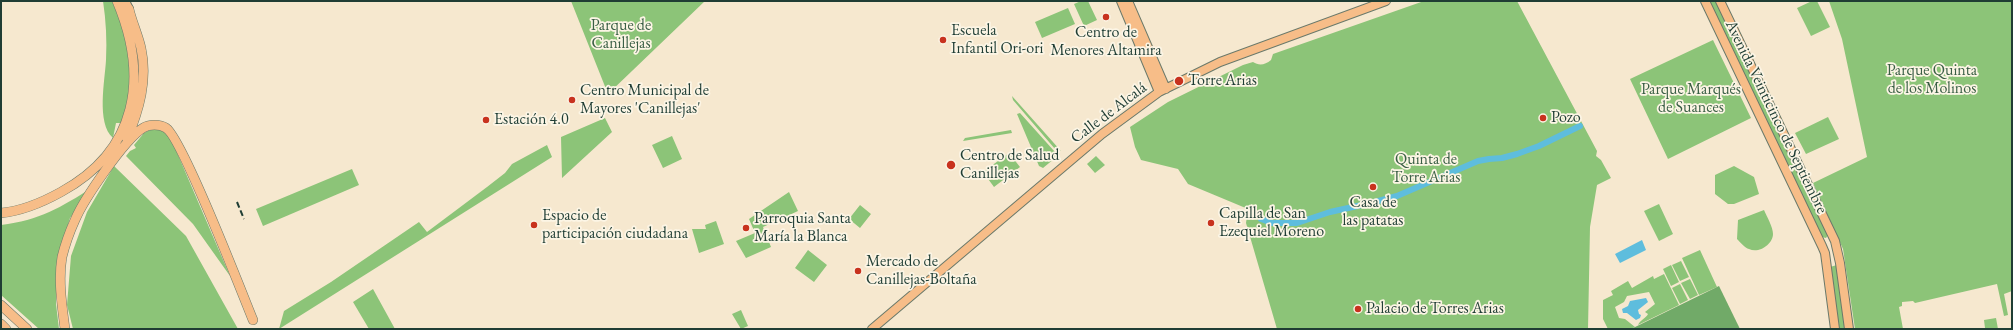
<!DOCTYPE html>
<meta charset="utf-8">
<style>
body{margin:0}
#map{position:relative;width:2013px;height:330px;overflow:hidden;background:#f6e8cf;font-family:"EB Garamond",serif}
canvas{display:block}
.frame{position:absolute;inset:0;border:2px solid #1f3d34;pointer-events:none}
</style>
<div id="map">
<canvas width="2013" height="330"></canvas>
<div class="frame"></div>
</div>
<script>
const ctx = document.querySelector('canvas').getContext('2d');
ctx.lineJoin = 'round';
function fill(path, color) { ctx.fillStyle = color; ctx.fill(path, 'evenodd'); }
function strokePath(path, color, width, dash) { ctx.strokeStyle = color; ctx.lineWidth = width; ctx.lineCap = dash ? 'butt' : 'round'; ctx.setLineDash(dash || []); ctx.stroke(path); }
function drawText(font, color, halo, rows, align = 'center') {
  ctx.font = font + ' "EB Garamond",serif'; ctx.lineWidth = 3.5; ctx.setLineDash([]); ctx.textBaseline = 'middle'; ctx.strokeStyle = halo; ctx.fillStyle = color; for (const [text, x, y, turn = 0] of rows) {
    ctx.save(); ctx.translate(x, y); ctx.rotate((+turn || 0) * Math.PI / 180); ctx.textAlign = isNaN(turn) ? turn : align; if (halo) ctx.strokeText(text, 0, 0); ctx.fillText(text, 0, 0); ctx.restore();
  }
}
fill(new Path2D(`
 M103,1H112L125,31L132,77L123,123H116L113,138C96,123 105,80 106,60C107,40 106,21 103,1Z
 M571,1H705L608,94Z
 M1081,1H1088L1097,20L1084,26L1074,4Z
 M1424,1H1517L1597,151L1596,156L1601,160L1611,178L1597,185L1590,227L1588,329H1277L1246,223L1248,209L1188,184L1178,169L1141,160L1135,147L1130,127L1168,102L1243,65L1253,62C1259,66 1265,65 1271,60L1273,54Z
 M1708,1H1716L1828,235L1826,238L1822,237Z
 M1812,1H1817L1830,27L1811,36L1797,8Z
 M1829,1H2012V291L2004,294L2008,315L2004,316L1997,284L1915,303L1913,301L1902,302V306L1899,307L1903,329H1855L1843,249L1813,183L1867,157L1842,39Z
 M1068,8L1075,24L1042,38L1035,22Z
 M1713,40L1751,118L1668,159L1630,79Z
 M1012,96L1061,151L1057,148L1055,149L1013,100Z
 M1020,113L1055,152L1057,150L1060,154L1043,168L1039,166L1017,114Z
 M1828,117L1839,139L1806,154L1795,133Z
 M605,118L612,132L562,178L561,137Z
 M152,129L161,130L169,134L230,276L193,224L126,156L130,151L136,148L134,145L144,133Z
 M1011,130L1012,133L963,141L965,138Z
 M672,136L682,159L663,168L652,145Z
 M547,145L552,157L279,329L284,311L331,282L419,222L427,232L487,187L505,173L512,164Z
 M1009,153L1020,167L994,187L983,172Z
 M1096,156L1105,165L1095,173L1087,164Z
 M114,166L186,236L238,329H73L67,305L71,256L87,212Z
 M1734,166L1754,177L1759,194L1734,204H1728L1715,194V175Z
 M352,169L359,185L263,226L256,209Z
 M93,187L70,218L60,251L56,276V304L59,329H39L1,295V225C40,220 60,208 93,187Z
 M789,192L798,211L763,227L771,247L746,258L736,241L755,233L749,219Z
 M1659,204L1673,234L1659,241L1644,211Z
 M860,205L871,214L860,228L849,219Z
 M1764,210C1767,217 1773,227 1773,234C1773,244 1759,254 1749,249C1745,248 1740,242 1737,239L1738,220Z
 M716,221L724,244L699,253L692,229H706L705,225Z
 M808,250L827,265L814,282L795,268Z
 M1700,250L1717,287L1699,295L1682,258Z
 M1681,261L1689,277L1680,281L1672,265Z
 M1671,265L1679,282L1671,286L1663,269Z
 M1837,265L1846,329H1839L1830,267Z
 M1664,274L1679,305L1638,325C1640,320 1646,318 1648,314L1645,312L1655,304L1649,292L1627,296L1624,302L1615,307L1619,318L1625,319L1635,327L1631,329H1608L1603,319V300L1613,295L1611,291L1628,281L1632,288L1653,276L1654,279Z
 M1690,279L1698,295L1690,299L1681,283Z
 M1680,284L1688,300L1680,304L1672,288Z
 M373,289L395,329H369L353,302Z
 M741,310L748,326L741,329L732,314Z
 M1996,318L1998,329H1978L1985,328L1984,320Z`), '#8cc478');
fill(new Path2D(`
 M1719,286L1740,329H1631Z`), '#71aa68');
fill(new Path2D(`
 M1642,240L1646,250L1620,263L1615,254Z
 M1646,298L1648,302L1638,310L1639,314L1641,315L1640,318L1636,320L1627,313H1623L1622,309L1628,306L1630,301Z`), '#5ebddd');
strokePath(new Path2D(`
 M1261,219L1272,223H1297L1330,212L1371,203L1397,196L1478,161L1489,159L1502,158L1517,154L1539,146L1580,126`), '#5ebddd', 6);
const major = new Path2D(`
 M125,1L129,9
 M1121,1L1159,92
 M1128,1L1166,89
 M1705,1L1822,246L1825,253L1835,329
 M1720,1L1835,241L1840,263L1849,329
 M872,329L1102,134L1159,92L1220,62L1386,1`);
const highway = new Path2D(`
 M127,139C139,110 148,80 141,48C138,35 132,22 129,9
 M1,213C22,211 43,202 61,192C138,150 149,77 117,1
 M1,305L27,329
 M1,324L6,329
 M65,329C62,306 58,280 62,257C65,245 70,231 75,220C84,199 124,140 143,128C149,124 160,124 166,128C181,136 242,293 253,320`);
strokePath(major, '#6a796a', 10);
strokePath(highway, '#6a796a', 10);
strokePath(major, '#f7bd88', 8);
strokePath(highway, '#f7bd88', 9);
strokePath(new Path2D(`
 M237,202L244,219`), '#1f3d34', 2, [6, 3]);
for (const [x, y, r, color] of [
 [1106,17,4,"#c8321e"],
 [943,40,4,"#c8321e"],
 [1179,81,5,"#c8321e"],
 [572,100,4,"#c8321e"],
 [1543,118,4,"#c8321e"],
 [486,120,4,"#c8321e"],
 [951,165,5,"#c8321e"],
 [1373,187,4,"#c8321e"],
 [1211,223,4,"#c8321e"],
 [534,225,4,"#c8321e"],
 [746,228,4,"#c8321e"],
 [858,271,4,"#c8321e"],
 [1358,309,4,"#c8321e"]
]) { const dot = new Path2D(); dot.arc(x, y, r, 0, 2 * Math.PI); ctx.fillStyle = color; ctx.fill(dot); strokePath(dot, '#fcf5e5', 1.5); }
drawText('16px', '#3a5f45', '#fcf5e5', [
 ["Parque de",621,26],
 ["Canillejas",621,44],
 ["Parque Quinta",1932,71],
 ["de los Molinos",1932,89],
 ["Parque Marqués",1691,90],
 ["de Suances",1691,108],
 ["Quinta de",1426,160],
 ["Torre Arias",1426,178]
]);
drawText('16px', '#1f3d34', '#fcf5e5', [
 ["Escuela",951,31],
 ["Infantil Ori-ori",951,49],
 ["Centro de",1106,33,"center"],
 ["Menores Altamira",1106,51,"center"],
 ["Torre Arias",1188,81],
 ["Centro Municipal de",580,91],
 ["Mayores 'Canillejas'",580,109],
 ["Pozo",1551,118],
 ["Estación 4.0",494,120],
 ["Centro de Salud",960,156],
 ["Canillejas",960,174],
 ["Casa de",1373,203,"center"],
 ["las patatas",1373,221,"center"],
 ["Capilla de San",1219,214],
 ["Ezequiel Moreno",1219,232],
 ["Espacio de",542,216],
 ["participación ciudadana",542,234],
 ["Parroquia Santa",754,219],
 ["María la Blanca",754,237],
 ["Mercado de",866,262],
 ["Canillejas-Boltaña",866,280],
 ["Palacio de Torres Arias",1366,309]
], 'left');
drawText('16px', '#1f3d34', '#fcf5e5', [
 ["Calle de Alcalá",1109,113,-37],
 ["Avenida Veinticinco de Septiembre",1776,117,64]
]);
</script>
